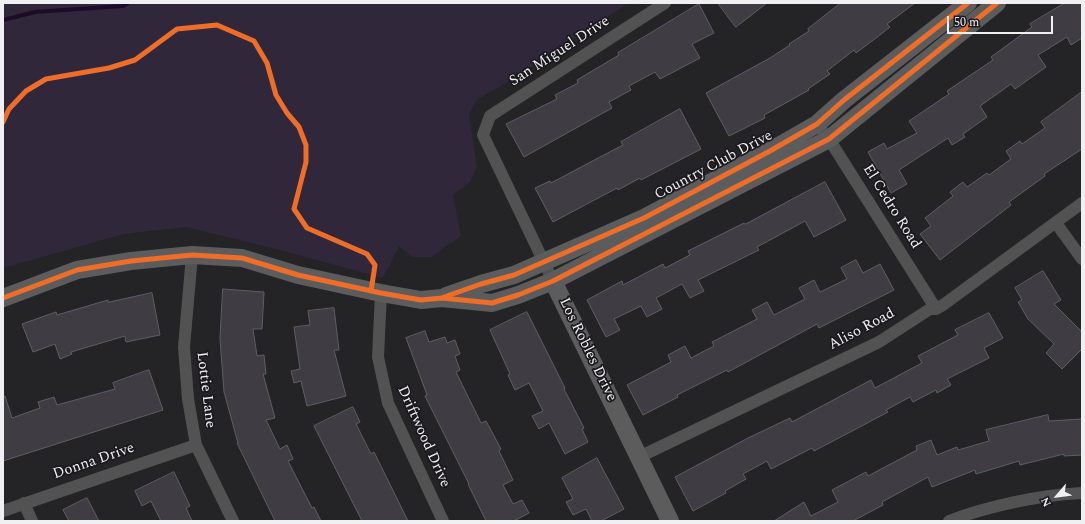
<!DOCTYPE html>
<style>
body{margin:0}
#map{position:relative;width:1085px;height:524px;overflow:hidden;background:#242326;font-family:Spectral,serif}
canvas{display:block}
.frame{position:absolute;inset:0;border:4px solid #f0eff2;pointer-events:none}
.north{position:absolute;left:1037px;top:476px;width:40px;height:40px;-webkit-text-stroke:3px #1b191d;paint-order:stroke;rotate:242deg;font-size:11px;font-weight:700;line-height:16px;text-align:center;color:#f0eff2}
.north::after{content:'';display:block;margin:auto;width:14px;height:18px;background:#f0eff2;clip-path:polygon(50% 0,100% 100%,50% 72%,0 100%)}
.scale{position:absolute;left:947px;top:16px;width:106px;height:18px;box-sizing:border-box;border:2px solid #f0eff2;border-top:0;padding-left:5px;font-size:12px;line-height:14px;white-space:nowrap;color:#f0eff2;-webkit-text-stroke:3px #1b191d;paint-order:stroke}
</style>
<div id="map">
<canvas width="1085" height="524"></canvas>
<div class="frame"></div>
<div class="north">N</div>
<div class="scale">50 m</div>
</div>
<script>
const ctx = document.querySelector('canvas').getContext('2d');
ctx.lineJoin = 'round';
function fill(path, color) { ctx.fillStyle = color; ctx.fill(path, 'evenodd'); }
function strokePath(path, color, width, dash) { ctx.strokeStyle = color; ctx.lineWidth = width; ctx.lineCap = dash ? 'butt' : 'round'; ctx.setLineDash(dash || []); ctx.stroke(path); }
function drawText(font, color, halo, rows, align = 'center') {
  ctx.font = font + ' Spectral,serif'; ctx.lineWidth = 3.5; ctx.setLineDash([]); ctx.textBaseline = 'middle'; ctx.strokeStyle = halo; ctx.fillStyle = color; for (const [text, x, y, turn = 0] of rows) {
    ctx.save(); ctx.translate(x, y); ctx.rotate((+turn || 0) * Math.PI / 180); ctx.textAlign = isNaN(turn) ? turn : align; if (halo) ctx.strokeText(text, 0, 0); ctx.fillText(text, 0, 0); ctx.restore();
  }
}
fill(new Path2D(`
 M3,3H628L529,69L477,100L469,114L477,167L470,182L453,195L461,236L431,257H412L399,246L383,278L276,249L186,227L124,234L3,268Z`), '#30273b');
strokePath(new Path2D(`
 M3,20L35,12L123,6L128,3`), '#1b0c29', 4);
const building = new Path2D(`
 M718,3H767L736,27Z
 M841,3H915L887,24L890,27L876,38L856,53L854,50L827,71L830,74L808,89L809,90L764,115L765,118L729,136L706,93L770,58L790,45L789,44L809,31L808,29Z
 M1065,3H1082V38L1071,45L1067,37L1038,55L1046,67L1015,89L1011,84L980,106L987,117L963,134L965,137L952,145L948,138L899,170L907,184L891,193L868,152L884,143L887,149L917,133L909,121L949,94L947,91L993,60L991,57L1032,27L1030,24Z
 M699,4L714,33L692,44L700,58L660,79L655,72L629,86L631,90L609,102L612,108L524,157L506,124L557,99L555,95L578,83L577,80L619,55L618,53Z
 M1082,92V149L1044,174L1045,176L1009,202L1011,205L940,260L920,234L931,226L925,218L953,196L950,192L963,182L967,187L987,173L989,175L1011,159L1006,151L1020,141L1022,144L1045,128L1041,122Z
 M680,109L701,149L641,180L640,178L618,190L617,188L553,222L535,188L550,181L551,183L600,157L623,145L621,142Z
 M825,182L846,220L814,237L805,221L757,247L759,250L698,280L704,291L690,298L682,284L656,298L662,309L647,317L641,306L614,319L620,330L606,337L587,300L622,281L623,285L663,264L665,268L690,255L688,251L744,223L745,224Z
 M856,260L863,273L880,264L894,290L819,328L817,324L728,372L727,370L677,395L678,397L643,415L627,385L671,362L668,355L685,346L691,358L714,346L712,342L757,319L752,310L767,302L774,315L805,299L799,288L814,280L820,292L847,279L841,268Z
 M1043,271L1061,300L1054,304L1082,332V349L1062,369L1046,353L1054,344L1028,319L1018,302L1022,300L1015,288Z
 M223,289L264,292L262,329H253L257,356L264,355L266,374H263L275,418L266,420L280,449L287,445L293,459L288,461L312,508L314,507L321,521H275L237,443H238L224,392L220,339Z
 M152,293L160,335L126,342L125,336L71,352L72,354L60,359L55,344L33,352L22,324L56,312L57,315L108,300V302Z
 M334,308L339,350H334L346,396L307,406L301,381L294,383L291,371L300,369L294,327L310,325L308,311Z
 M527,312L565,388L564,389L584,428L582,429L588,442L565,454L549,423L539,429L532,416L543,411L529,383L515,390L508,375L510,374L490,330Z
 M989,313L1003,338L984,348L989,358L947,379L951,385L937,393L936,390L913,402L910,397L886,410L888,412L854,430L814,451L812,448L771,469L767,461L743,474L746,479L725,491L726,493L693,511L675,477L748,438L790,418L792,422L871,380L875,388L922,363L918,356L958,335L955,330Z
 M425,331L429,342L445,337L447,343L455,340L460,354L455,356L460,370L456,372L481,423L486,421L501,449L499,451L513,480L503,485L513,504L522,500L529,513L514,521H486L468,484H469L425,396L427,395L406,338Z
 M149,370L163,410L3,461V397L5,396L12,418L40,408L38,402L54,397L57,405L115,389L113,383Z
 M353,407L360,422L356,424L371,454L374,452L408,521H362L314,426Z
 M1048,415L1049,421L1082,419V455L1064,456V454L1020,465L1019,461L976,474L975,470L932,487L928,477L882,502L883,505L853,521H774L804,502L811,516L838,502L832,490L866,472L868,476L917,450L916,446L931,440L937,455L957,447L958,450L989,441L986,430Z
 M597,458L624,509L601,521H592L586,509L573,515L566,502L573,499L562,478Z
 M174,472L190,506L186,508L192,521H161L151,501L142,506L135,491Z
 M87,498L99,521H69L63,510Z`);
fill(building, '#403c44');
strokePath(building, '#5f5e61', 1);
strokePath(new Path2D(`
 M817,124L829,139L936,309
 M1056,223L1082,259
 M192,255L184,347L188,399L196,445L233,521
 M553,281L483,135L490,116L665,3
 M381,293L378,357L388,403L443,521
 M639,457L879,342L930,309H936L943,305L1082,203
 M24,503L32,521
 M3,511L196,445
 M949,521C988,506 1040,495 1082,493`), '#525253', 12);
strokePath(new Path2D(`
 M553,281L670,521
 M446,296L481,284L514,275L644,218L770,151L817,124L844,100L968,3
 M3,298L77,270L131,261L192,255L242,258L298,275L381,293L421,300L442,298L492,303L518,295L553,281L829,139L997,3`), '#5c5c5d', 18);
strokePath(new Path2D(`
 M3,122L9,109L26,91L46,79L109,68L135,60L177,29L217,25L254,41L267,63L276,95L287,113L299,127L306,145V162L294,209L307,228L367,254L375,265L371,291
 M444,297L481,284L514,275L644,218L770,151L817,124L844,100L968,3
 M3,298L77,270L131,261L192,255L242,258L298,275L381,293L421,300L442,298L492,303L518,295L553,281L829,139L997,3`), '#ee6e29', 5);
drawText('15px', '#f0eff2', '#1b191d', [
 ["San Miguel Drive",560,52,-33],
 ["Country Club Drive",714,166,-28],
 ["El Cedro Road",891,207,58],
 ["Aliso Road",862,330,-28],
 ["Los Robles Drive",587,350,64],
 ["Lottie Lane",205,390,83],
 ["Driftwood Drive",423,437,66],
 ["Donna Drive",94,462,-19]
]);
</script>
